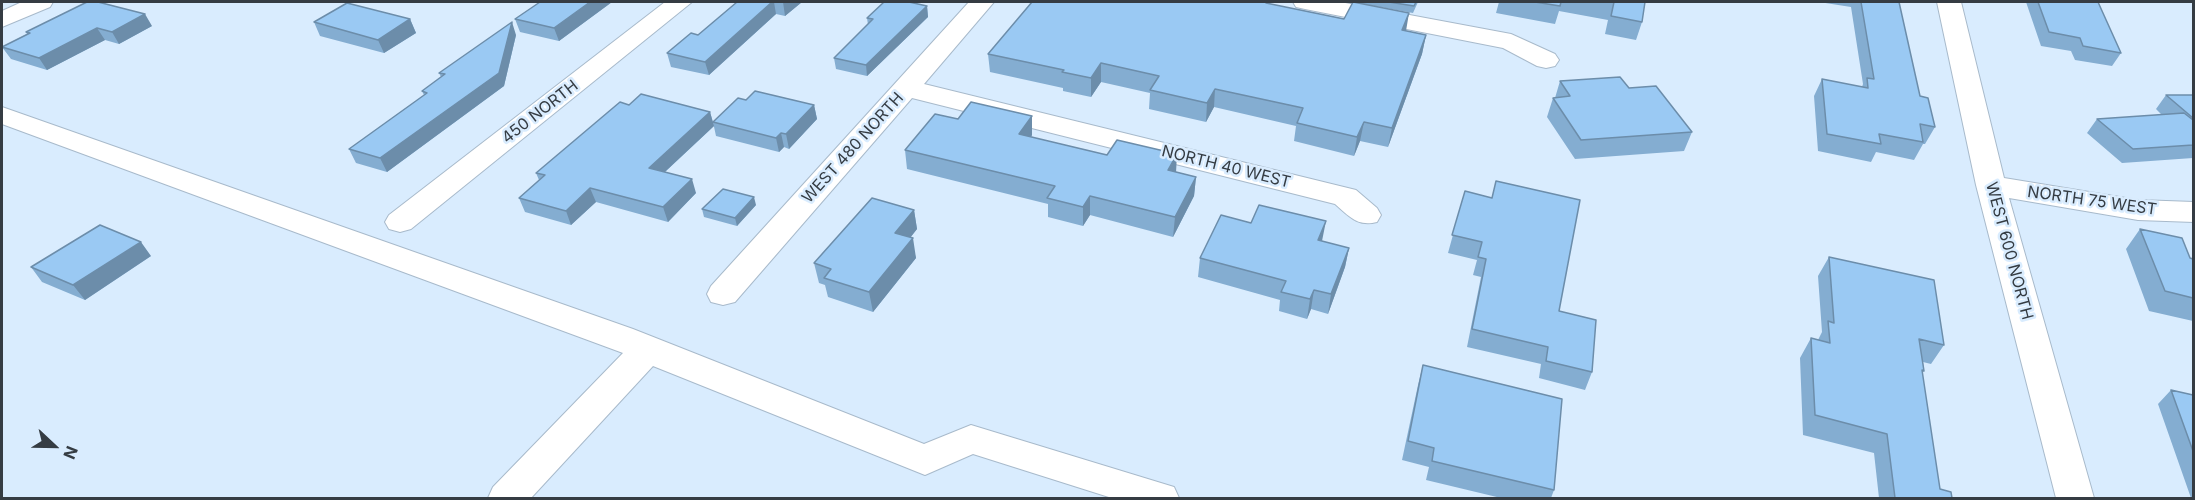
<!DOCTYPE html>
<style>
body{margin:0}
#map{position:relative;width:2195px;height:500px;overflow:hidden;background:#d9ecfe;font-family:Inter,sans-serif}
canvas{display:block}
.frame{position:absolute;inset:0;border:3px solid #353c43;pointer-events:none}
.north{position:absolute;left:24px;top:416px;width:60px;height:60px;-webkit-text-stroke:4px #d9ecfe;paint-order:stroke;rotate:112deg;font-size:16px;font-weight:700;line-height:24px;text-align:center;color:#353c43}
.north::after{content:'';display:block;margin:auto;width:21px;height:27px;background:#353c43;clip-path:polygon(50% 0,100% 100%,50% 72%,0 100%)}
</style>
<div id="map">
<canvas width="2195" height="500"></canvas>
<div class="frame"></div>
<div class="north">N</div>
</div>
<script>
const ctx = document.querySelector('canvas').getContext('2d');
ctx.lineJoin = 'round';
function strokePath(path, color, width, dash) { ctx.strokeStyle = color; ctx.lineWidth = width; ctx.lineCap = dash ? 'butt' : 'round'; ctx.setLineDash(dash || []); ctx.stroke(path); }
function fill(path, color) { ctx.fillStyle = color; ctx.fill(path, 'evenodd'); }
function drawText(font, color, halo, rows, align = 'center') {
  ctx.font = font + ' Inter,sans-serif'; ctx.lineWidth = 5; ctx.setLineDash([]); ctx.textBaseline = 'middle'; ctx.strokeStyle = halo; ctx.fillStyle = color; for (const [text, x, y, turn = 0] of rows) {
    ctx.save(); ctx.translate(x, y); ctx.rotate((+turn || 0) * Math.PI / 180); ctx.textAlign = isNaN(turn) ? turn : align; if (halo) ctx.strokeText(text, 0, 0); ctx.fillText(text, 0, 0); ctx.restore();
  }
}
const minor = new Path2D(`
 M22,2H53L50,7L2,27V11Z
 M665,2H692L411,229L400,232L389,229L385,222L389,215Z
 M969,2H994L924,84L1356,190L1377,208L1381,215L1377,222C1357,227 1349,216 1335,204L912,98L735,302L723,305L711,302L707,294L711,286Z
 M1293,2H1340L1511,34L1555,54L1559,60L1555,66L1546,68L1537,66L1503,48L1305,9L1296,7Z
 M1937,2H1961L2004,178L2138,200L2194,202V222L2138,220L2009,198L2094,498H2056L1976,185Z
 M2,107L633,329L924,444L971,425L1174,487L1179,498H1112L973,454L925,475L653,366L531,498H488L493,487L623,353L2,124Z`);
strokePath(minor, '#a8bacb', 2);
fill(minor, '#fff');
fill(new Path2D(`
 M540,2H612L559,41L520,32L515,19Z
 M737,2H802L785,16L776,14L709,75L671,67L667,53L698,35Z
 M1358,2H1418L1413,13L1358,3Z
 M1499,2H1645L1642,22L1636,40L1605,34L1608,20L1559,11L1555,24L1496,13Z
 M1819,2H1899L1920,96L1935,127L1925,144H1923L1914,160L1876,152L1871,162L1818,151L1814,96L1822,79L1862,87L1863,84L1851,7Z
 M2026,2H2098L2121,53L2112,66L2075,60L2071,51L2041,46Z
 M1271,5L1426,35L1422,54L1388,147L1360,141L1354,156L1294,141L1296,126L1214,107L1206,122L1149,109L1150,93L1101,82L1091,97L1063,91V88L990,72L988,54Z
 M927,6L928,17L867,76L836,69L834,58L868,25L867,18Z
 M410,19L416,33L384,53L320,36L314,22Z
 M152,26L119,44L105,40L47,70L11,59L2,47L27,34L26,32Z
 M516,35L504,86L387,172L356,163L349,149L424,95L422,91L441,77L439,73Z
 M1560,81L1629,88L1692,132L1684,151L1575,159L1547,117L1553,98H1555Z
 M2166,95H2193V158L2122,163L2087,133L2097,119L2162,115L2156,109Z
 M746,100L814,105L817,119L789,149L784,147L779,152L716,136L713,122Z
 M629,105L710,112L714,126L665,172L696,193L668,222L596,202L571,225L525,212L519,198L539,180L536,173Z
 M1032,116V135L1031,137L1196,177L1194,196L1173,237L1090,215L1083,226L1048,217V204L907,169L905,150L958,119Z
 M1465,191L1559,311L1592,372L1585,390L1539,378L1541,364L1467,347L1481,277L1473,275L1477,260L1448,253Z
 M756,205L737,226L704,217L702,209Z
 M914,210L917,229L910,238L916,258L873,312L828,297L825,285L819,283L814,263Z
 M2140,229L2190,258L2193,259V321L2149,311L2126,249Z
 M1322,241L1349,248L1345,267L1328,314L1311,309L1307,319L1279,311L1280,300L1198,277L1200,258Z
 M151,256L85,300L42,282L31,267Z
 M1829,257L1944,345L1931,364L1923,362L1924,371L1922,373L1940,489L1952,498H1879L1874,453L1803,435L1800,358L1811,338L1818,340L1822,332L1818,276Z
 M1423,365L1554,490L1551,498H1501L1426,480L1429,467L1402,460L1418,385Z
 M2171,390L2193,395V498H2191L2158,404Z`), '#84add1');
fill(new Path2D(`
 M590,2H612L559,41L554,28Z
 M772,2H774L776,14L709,75L705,62Z
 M783,2H802L785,16Z
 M927,6L928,17L867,76L866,65Z
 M1409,13L1406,31L1402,30Z
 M145,14L152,26L119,44L112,32Z
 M410,19L416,33L384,53L378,40Z
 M512,22L516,35L504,86L387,172L380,158Z
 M97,28L105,40L47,70L39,58Z
 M1426,35L1422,54L1388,147L1392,128Z
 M1101,63V82L1091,97V78Z
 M1215,89L1214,107L1206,122L1207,103Z
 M814,105L817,119L789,149L786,134Z
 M710,112L714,126L654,182L649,168Z
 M1032,116V135L1020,153L1019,134Z
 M1364,122L1360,141L1354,156L1357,137Z
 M781,133L784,147L779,152L776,138Z
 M1177,154L1176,173L1168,170Z
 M1196,177L1194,196L1173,237L1175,217Z
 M692,179L696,193L668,222L663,207Z
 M590,188L596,202L571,225L566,211Z
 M1090,196V215L1083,226V207Z
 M754,197L756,205L737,226L735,218Z
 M914,210L917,229L898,253L895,233Z
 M1326,221L1322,241L1318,240Z
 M913,238L916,258L873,312L869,292Z
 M141,242L151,256L85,300L73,285Z
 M1349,248L1345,267L1328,314L1331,294Z
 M1314,290L1311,309L1307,319L1310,299Z`), '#6c8daa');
const building = new Path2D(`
 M87,2H98L145,14L112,32L97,28L39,58L2,47L30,33L26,32Z
 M540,2H590L554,28L515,19Z
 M737,2H772L705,62L667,53L691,33L698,35Z
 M884,2H909L927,6L866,65L834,58L873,19L867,18Z
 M1032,2H1267L1266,3L1344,19L1353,2L1409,13L1402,30L1426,35L1392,128L1364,122L1357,137L1297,123L1303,108L1215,89L1207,103L1150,90L1159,76L1101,63L1091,78L1062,72L1064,70L988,54Z
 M1389,2H1416L1414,6Z
 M1535,2H1561L1560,6Z
 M1610,2H1645L1642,22L1611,16L1614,2Z
 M1861,2H1899L1920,96L1928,98L1935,127L1920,124L1923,142L1879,134L1881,144L1827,134L1822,79L1868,88L1867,78L1874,79Z
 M2038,2H2098L2121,53L2083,46L2080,38L2049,32Z
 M347,3L410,19L378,40L314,22Z
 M512,22L499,73L380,158L349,149L427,93L422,91L445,74L439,73Z
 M1620,77L1629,88L1656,86L1692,132L1581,140L1553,98L1570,96L1560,81Z
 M755,91L814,105L786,134L781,133L776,138L713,122L738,98L746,100Z
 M641,94L710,112L649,168L692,179L663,207L590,188L566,211L519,198L545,175L536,173L620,102L629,105Z
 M2166,95H2193V118Z
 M971,102L1032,116L1019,134L1107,155L1117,140L1177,154L1168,170L1196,177L1175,217L1090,196L1083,207L1047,198L1055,186L905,150L935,114L958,119Z
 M2184,113L2193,120V145L2133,149L2097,119Z
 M1496,181L1580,200L1559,311L1596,320L1592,372L1546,361L1548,347L1472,329L1486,259L1478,257L1482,242L1452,235L1465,191L1492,198Z
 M723,189L754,197L735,218L702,209Z
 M872,198L914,210L895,233L913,238L869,292L824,278L831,269L814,263Z
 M1259,205L1326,221L1318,240L1349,248L1331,294L1314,290L1310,299L1281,292L1286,281L1200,258L1221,215L1251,223Z
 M100,225L141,242L73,285L31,267Z
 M2140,229L2182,238L2190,258L2193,259V298L2165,291Z
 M1829,257L1934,280L1944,345L1919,339L1924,371L1922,370L1940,489L1951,492L1952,498H1895L1887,434L1815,415L1811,338L1830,343L1828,321L1834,323Z
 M1423,365L1562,399L1554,490L1432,461L1434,448L1408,441Z
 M2171,390L2193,395V451Z`);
fill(building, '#9ac9f3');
strokePath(building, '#6c8daa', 1.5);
drawText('16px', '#353c43', '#d9ecfe', [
 ["450 NORTH",540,112,-38],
 ["WEST 480 NORTH",853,148,-48],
 ["NORTH 40 WEST",1226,167,14],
 ["NORTH 75 WEST",2092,201,8],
 ["WEST 600 NORTH",2009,251,75]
]);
</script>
